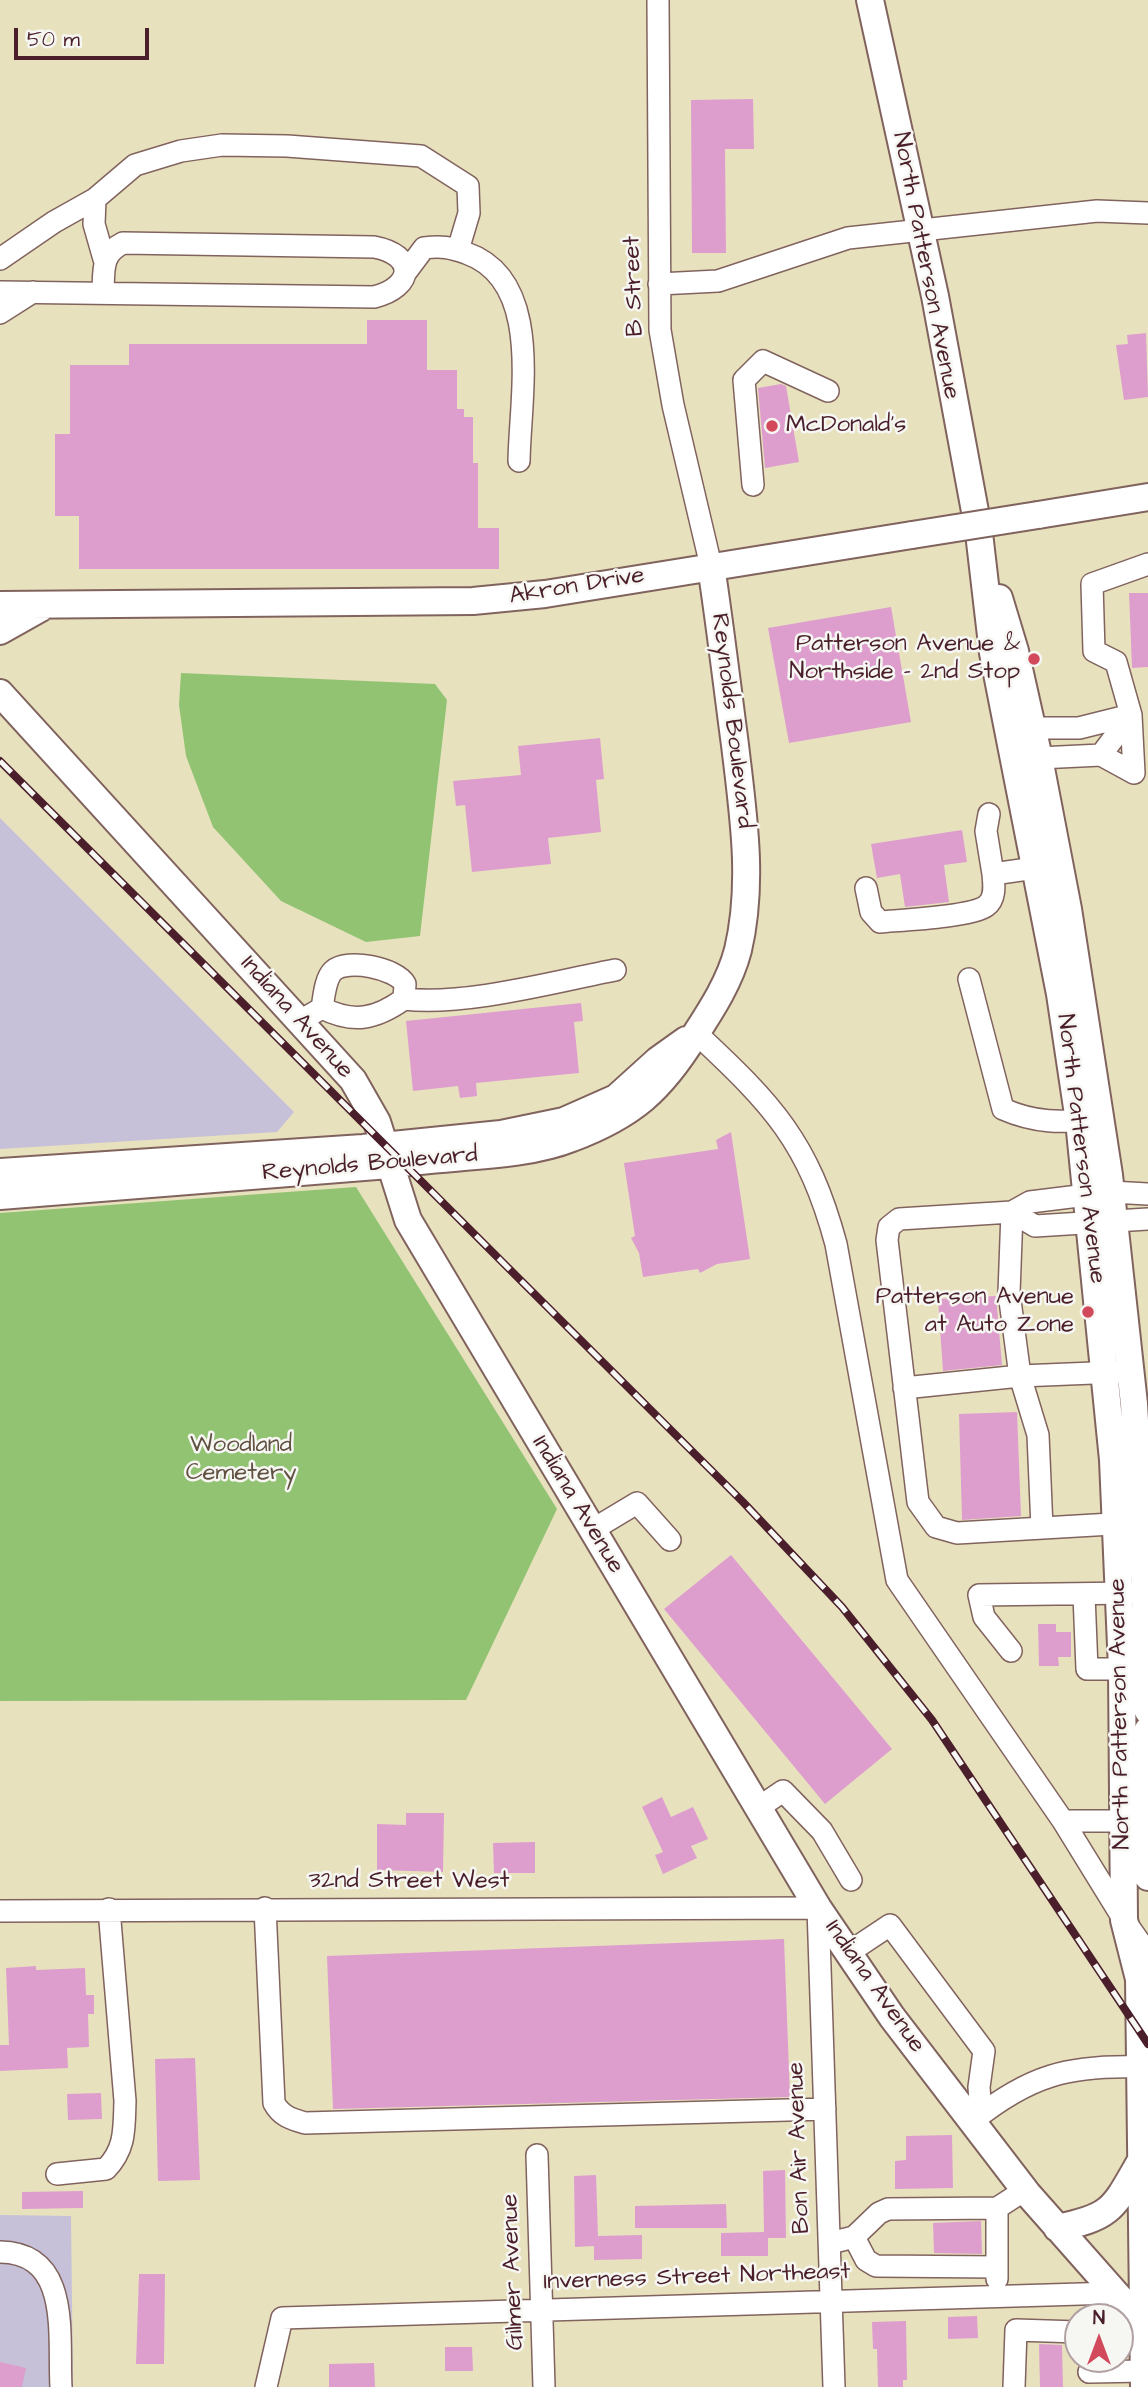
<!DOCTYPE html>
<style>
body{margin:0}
#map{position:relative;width:1148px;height:2387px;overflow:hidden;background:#e8e1be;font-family:"Architects Daughter",sans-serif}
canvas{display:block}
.north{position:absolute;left:1064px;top:2303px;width:70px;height:70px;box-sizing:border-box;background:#f6f6f2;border:2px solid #b1a0a2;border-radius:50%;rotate:0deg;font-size:19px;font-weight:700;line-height:28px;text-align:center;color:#4a1f2b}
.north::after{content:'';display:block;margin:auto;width:24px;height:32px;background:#d1495b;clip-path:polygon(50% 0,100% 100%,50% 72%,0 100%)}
.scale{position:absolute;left:14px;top:28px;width:135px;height:32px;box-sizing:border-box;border:4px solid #4a1f2b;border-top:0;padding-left:9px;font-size:21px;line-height:24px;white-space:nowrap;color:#4a1f2b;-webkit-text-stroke:5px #f6f6f2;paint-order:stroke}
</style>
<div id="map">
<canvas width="1148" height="2387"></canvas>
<div class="north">N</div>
<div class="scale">50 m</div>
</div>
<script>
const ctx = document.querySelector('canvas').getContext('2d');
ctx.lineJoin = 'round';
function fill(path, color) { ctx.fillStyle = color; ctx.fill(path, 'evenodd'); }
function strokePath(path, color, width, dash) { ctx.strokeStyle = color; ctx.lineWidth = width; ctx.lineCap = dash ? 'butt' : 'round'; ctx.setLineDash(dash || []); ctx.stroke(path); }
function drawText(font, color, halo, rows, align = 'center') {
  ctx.font = font + ' "Architects Daughter",sans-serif'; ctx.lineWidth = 5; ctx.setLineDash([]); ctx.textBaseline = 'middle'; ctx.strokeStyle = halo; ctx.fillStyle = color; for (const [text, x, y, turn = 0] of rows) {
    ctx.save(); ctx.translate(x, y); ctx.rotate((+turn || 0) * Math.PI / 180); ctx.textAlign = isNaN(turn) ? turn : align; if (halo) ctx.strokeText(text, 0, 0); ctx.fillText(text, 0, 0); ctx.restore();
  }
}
fill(new Path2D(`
 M0,818L294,1112L277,1132L0,1149Z
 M0,2215L71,2216L73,2387H0Z`), '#c6c0d9');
fill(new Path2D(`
 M181,673L435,684L447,700L420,936L366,942L281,901L213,827L186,756L179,705Z
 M356,1187L557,1509L466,1700L0,1701V1213Z`), '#92c373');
fill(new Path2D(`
 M753,99L754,149H725L726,253H692L691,100Z
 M367,320H427V370H457V409H464V417H473V463H478V528H499V569H79V516H55V434H70V365H129V344H367Z
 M1146,333L1148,397L1124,400L1116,345L1128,344L1127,335Z
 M781,384L786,386L799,462L765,468L758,388Z
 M1129,593H1148V667L1132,668Z
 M891,607L911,722L789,743L768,628Z
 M600,738L604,779L596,780L601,832L548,838L551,864L472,872L465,805L456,806L453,781L521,775L518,746Z
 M962,830L967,862L944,865L949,902L905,907L900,874L877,878L871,844Z
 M581,1003L583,1021L574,1022L579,1073L476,1083L477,1096L460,1098L458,1086L413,1091L406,1021Z
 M731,1132L750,1259L717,1264L700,1273L698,1269L643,1277L639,1253L631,1238L635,1236L624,1163L718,1149L716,1140Z
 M996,1296L1002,1365L943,1371L938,1299Z
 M1017,1412L1021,1516L962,1520L959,1414Z
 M731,1555L892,1749L825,1804L664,1609Z
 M1038,1624H1056V1632H1071V1657H1058L1059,1666H1039Z
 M662,1797L671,1817L693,1807L708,1839L691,1846L697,1858L663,1874L655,1855L663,1852L642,1807Z
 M406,1813H444L443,1872L377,1870V1824L406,1825Z
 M535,1842V1873H494L493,1843Z
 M784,1939L790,2097L333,2109L327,1956Z
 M36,1966V1970L85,1968L86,1995H94V2014H88L89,2047L67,2048L68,2068L0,2071V2045H9L6,1968Z
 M195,2058L200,2180L158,2181L155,2059Z
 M101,2093L102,2119L68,2120L67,2094Z
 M952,2135L953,2188L895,2189V2161L906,2160V2136Z
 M785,2170L786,2238H768V2256H721V2233L764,2232L763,2171Z
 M596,2175L598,2236L642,2235V2259L594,2260V2246L575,2247L574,2176Z
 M83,2191V2208L22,2209V2192Z
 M726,2204L727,2228H635V2206Z
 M981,2221L982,2254L934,2253L933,2223Z
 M139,2274H165L164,2364H136Z
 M977,2316L978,2338L948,2339V2317Z
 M906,2321L907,2380H903V2387H878L877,2349H873L872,2322Z
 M1039,2344L1062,2345L1063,2387H1040Z
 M445,2347H472L473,2371H445Z
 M0,2362L26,2368L22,2387H0Z
 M374,2363L375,2387H329V2364Z`), '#dd9ece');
const minor = new Path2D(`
 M658,0L660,330L673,405L711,566
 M0,259L54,222L95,199
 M104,259L94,224L95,199L135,165L181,151L222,145L287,146L421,156L468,186L469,213L458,250
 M406,272L424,248C441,246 450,247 466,253C544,280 520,396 519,461
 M659,284L718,281L848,238L1097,211L1148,213
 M0,292L374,297C414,287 417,255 374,247L123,243C101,254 104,269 103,293
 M0,313L33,292
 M753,485L744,380L763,361L828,391
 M1021,735L1030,728H1079L1131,715
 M1028,752L1039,758L1101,755L1134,773
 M1101,755L1131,715
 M1134,773L1131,715L1116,662L1094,651L1092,584L1148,564
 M989,814L986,831L993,874
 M866,888L871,912L880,922C902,920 971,917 986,906C996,899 994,885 993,874L1035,868
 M969,979L1003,1109C1035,1123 1061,1123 1095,1119
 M404,999C466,1006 553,982 615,970
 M300,1021L322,1008C324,997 325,979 333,971C347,958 396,968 405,984L404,999C376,1019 354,1024 322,1008
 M696,1033C773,1105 808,1141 836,1244L897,1580L1063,1821L1124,1920L1148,1954
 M1012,1212L1009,1293L1020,1376L1038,1435L1042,1528
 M1012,1212L1035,1226L1148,1219
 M904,1388L1020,1376L1118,1372
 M1129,1523L957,1533L936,1527L918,1502L887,1240L889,1227L899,1219L1012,1212L1030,1202L1111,1192L1148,1194
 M592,1530L637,1503L670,1540
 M1084,1595L1087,1669H1122
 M1011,1651L984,1617L979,1595L1132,1593
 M758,1808L783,1791L822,1831L851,1880
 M1063,1821H1138
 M265,1908L274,2103C281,2116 291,2119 305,2123L825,2109
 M0,1911L818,1908L834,2387
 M848,1953L890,1925L984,2051L979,2087L981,2114
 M974,2120C1029,2076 1068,2065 1139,2067
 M537,2155L544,2387
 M57,2174L106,2169C126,2148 124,2129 125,2101L109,1909
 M997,2208V2279
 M854,2237L866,2260L876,2266L997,2267
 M830,2243L854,2237L879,2213L888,2209L997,2208L1025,2190
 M0,2252C72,2253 58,2336 61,2387
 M1089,2372L1144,2371
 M266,2387L282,2318L1114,2293
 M1014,2387L1016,2330L1078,2332`);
const major = new Path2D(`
 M870,0L935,296L979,533L993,653L1060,994L1079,1121L1113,1460L1122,1669L1124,1920L1139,1979L1144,2387
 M1038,515L1148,497
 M999,598L1015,651L1039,758L1068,909L1109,1175L1134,1404L1145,1592L1148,1711
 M0,605L473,601L545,594L912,535
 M0,631L41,608
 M0,693L353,1080L377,1122L408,1220L818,1908L892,2017L1027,2193L1148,2330
 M0,1172L363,1148L501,1134L564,1121L616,1098L658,1060L686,1040
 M0,1196L389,1165C446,1155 520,1159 572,1138C633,1115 661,1090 695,1035C712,1009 730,981 738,950C754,882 743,813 735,745C727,685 720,625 711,566
 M1148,1730V1877
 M1057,2228C1112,2217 1113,2209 1140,2162`);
strokePath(minor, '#81635e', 24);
strokePath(major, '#81635e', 30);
strokePath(minor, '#fff', 21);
strokePath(major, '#fff', 26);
const rail = new Path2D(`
 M0,761L743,1502L842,1607L932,1720L1148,2044`);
strokePath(rail, '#4a1f2b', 8);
strokePath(rail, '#f6f6f2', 5, [16]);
const majorBridge = new Path2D(`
 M912,535L1038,515`);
strokePath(majorBridge, '#81635e', 30, []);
strokePath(majorBridge, '#fff', 26);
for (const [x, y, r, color] of [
 [772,426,7,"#d1495b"],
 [1034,659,7,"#d1495b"],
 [1088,1312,7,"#d1495b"]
]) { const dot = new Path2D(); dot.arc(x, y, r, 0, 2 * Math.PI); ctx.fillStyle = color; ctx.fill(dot); strokePath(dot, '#f6f6f2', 2.5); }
drawText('24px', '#4a1f2b', '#f6f6f2', [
 ["North Patterson Avenue",925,266,79],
 ["B Street",635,286,-92],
 ["Akron Drive",577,587,-9],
 ["Reynolds Boulevard",731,721,83],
 ["Indiana Avenue",296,1018,48],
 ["North Patterson Avenue",1080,1149,83],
 ["Reynolds Boulevard",370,1165,-5],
 ["Indiana Avenue",577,1505,59],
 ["North Patterson Avenue",1121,1714,-91],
 ["32nd Street West",409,1882],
 ["Indiana Avenue",874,1987,55],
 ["Bon Air Avenue",800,2148,-92],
 ["Gilmer Avenue",514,2272,-92],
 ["Inverness Street Northeast",697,2278,-2]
]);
drawText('24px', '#4a1f2b', '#f6f6f2', [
 ["McDonald's",786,426,"left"],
 ["Patterson Avenue &",1020,645],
 ["Northside - 2nd Stop",1020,673],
 ["Patterson Avenue",1074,1298],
 ["at Auto Zone",1074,1326]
], 'right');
drawText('24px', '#605041', '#f6f6f2', [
 ["Woodland",241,1446],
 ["Cemetery",241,1474]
]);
</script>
